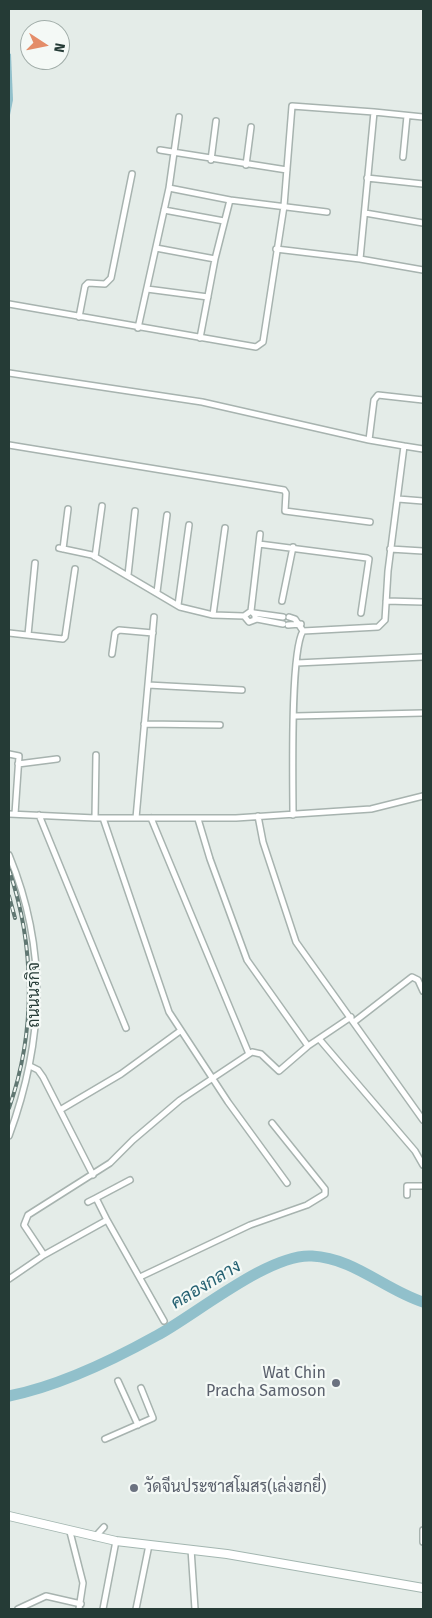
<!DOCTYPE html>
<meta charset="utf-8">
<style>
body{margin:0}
#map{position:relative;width:432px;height:1618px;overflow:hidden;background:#e4ece8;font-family:"Fira Sans",sans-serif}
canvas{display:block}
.frame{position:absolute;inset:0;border:10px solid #253b36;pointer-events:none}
.north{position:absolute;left:20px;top:20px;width:50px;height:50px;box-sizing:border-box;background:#f4f9f6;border:1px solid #a1ada9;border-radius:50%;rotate:101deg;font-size:14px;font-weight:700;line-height:20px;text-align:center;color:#253b36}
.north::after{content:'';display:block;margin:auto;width:18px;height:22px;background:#e48d69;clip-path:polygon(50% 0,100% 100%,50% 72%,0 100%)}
</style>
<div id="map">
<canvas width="432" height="1618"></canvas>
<div class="frame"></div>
<div class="north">N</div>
</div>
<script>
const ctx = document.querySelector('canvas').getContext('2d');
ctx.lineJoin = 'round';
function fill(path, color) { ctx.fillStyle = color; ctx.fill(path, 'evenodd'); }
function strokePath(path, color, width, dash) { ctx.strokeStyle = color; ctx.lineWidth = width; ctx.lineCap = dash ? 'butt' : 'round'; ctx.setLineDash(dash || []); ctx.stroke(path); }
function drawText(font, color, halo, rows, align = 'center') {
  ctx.font = font + ' "Fira Sans",Sarabun,sans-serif'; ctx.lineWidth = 4.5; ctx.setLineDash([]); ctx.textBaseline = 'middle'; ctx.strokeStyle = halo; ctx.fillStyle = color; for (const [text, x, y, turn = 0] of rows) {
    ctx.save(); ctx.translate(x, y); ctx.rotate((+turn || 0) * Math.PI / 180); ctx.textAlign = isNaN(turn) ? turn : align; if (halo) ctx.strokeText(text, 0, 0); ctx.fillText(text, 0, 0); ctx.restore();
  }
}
fill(new Path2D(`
 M9,53L11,54L13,100L9,120Z`), '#91c0cb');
strokePath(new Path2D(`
 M9,1396C59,1386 111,1361 156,1336C194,1316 269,1253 312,1256C354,1258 385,1290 423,1302`), '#91c0cb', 11);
const street = new Path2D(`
 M374,112L423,117
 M160,150L287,170
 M403,157L407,116
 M211,160L216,121
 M246,165L251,127
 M367,178L423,184
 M169,188L230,200L327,212
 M164,210L224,221
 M365,213L423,223
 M156,248L215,259
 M276,249L360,259L423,270
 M147,289L208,297
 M9,304L256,347L263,342L284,206L292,106L374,112L360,259
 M79,317L85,286L88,283L105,284L111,278L132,174
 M138,328L169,188L179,117
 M200,338L215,259L230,200
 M9,373L202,402L369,440
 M9,445L284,490L286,493L285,511L370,522
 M404,446L423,449
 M398,499L423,501
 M259,544L367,558L369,559L361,613
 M59,548L92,555L180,607L213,615L244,616L251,611L255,615V619
 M63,549L68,509
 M390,549L423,551
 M95,557L102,506
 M128,575L135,511
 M157,592L167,515
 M282,601L293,547
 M386,601L423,602
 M178,605L189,525
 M251,611L260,534
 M254,613L283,617
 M213,615L225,528
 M244,616L249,622L257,619L283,624
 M289,617L295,619L303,631
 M288,625L301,624
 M9,633L63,639L65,637L75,569
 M28,635L35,563
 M112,654L115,633L119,630L153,633
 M297,663L423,657
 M148,685L242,690
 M295,716L423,713
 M144,724L220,725
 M9,754L19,756L15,814
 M18,764L57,759
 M9,814L95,818H236L371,809L423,796
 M39,815L126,1028
 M293,815C293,782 290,652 303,631L378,627L385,620L388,571L404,446L369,440L374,400L378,395L423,400
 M258,816L263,842L296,942L423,1120
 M95,818L96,755
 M103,818L169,1012L228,1102L287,1183
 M136,818L154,617
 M151,818L249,1054
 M198,819L210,859L247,960L308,1046
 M9,855C48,950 44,1040 9,1136
 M354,1022L412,977L418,980L423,991
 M320,1040L415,1151L423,1165
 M30,1066L38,1070L43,1077L93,1175
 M60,1110L121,1074L180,1031
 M407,1195V1186H423
 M88,1202L96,1198
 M107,1220L96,1198L130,1180
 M44,1255L24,1225L28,1215L110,1163L133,1140L180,1100L252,1052L261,1054L279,1071L308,1046L351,1017
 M140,1277L250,1225L307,1205L325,1194V1189L272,1123
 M9,1279L44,1255L107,1220L164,1321
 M118,1381L138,1425
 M105,1439L153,1418L141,1388
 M423,1530V1542
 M70,1532L83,1583L79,1609
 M95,1537L104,1527
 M191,1549L195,1609
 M18,1609L46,1596L81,1604
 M103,1609L116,1541
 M136,1609L149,1545`);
const secondary = new Path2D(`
 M9,1516L116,1541L227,1554L423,1588`);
strokePath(street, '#a7b3af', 8);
strokePath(secondary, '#a3b6b0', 10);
strokePath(street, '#fff', 5);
strokePath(secondary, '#fff', 8);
const rail = new Path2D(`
 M9,870C35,945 36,1032 9,1108
 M9,896L15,918`);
strokePath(rail, '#607772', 4);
strokePath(rail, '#f4f9f6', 2, [5.5]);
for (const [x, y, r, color] of [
 [336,1383,5,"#6b7280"],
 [134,1488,5,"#6b7280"]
]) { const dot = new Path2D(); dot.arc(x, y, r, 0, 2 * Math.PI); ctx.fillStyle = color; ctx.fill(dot); strokePath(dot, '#f4f9f6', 2); }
drawText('16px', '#253b36', '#f4f9f6', [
 ["ถนนนรกิจ",35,995,-90]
]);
drawText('16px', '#5b616d', '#f4f9f6', [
 ["Wat Chin",326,1374],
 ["Pracha Samoson",326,1392],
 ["วัดจีนประชาสโมสร(เล่งฮกยี่)",144,1488,"left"]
], 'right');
drawText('italic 18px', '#256172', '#f4f9f6', [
 ["คลองกลาง",206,1285,-31]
]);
</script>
